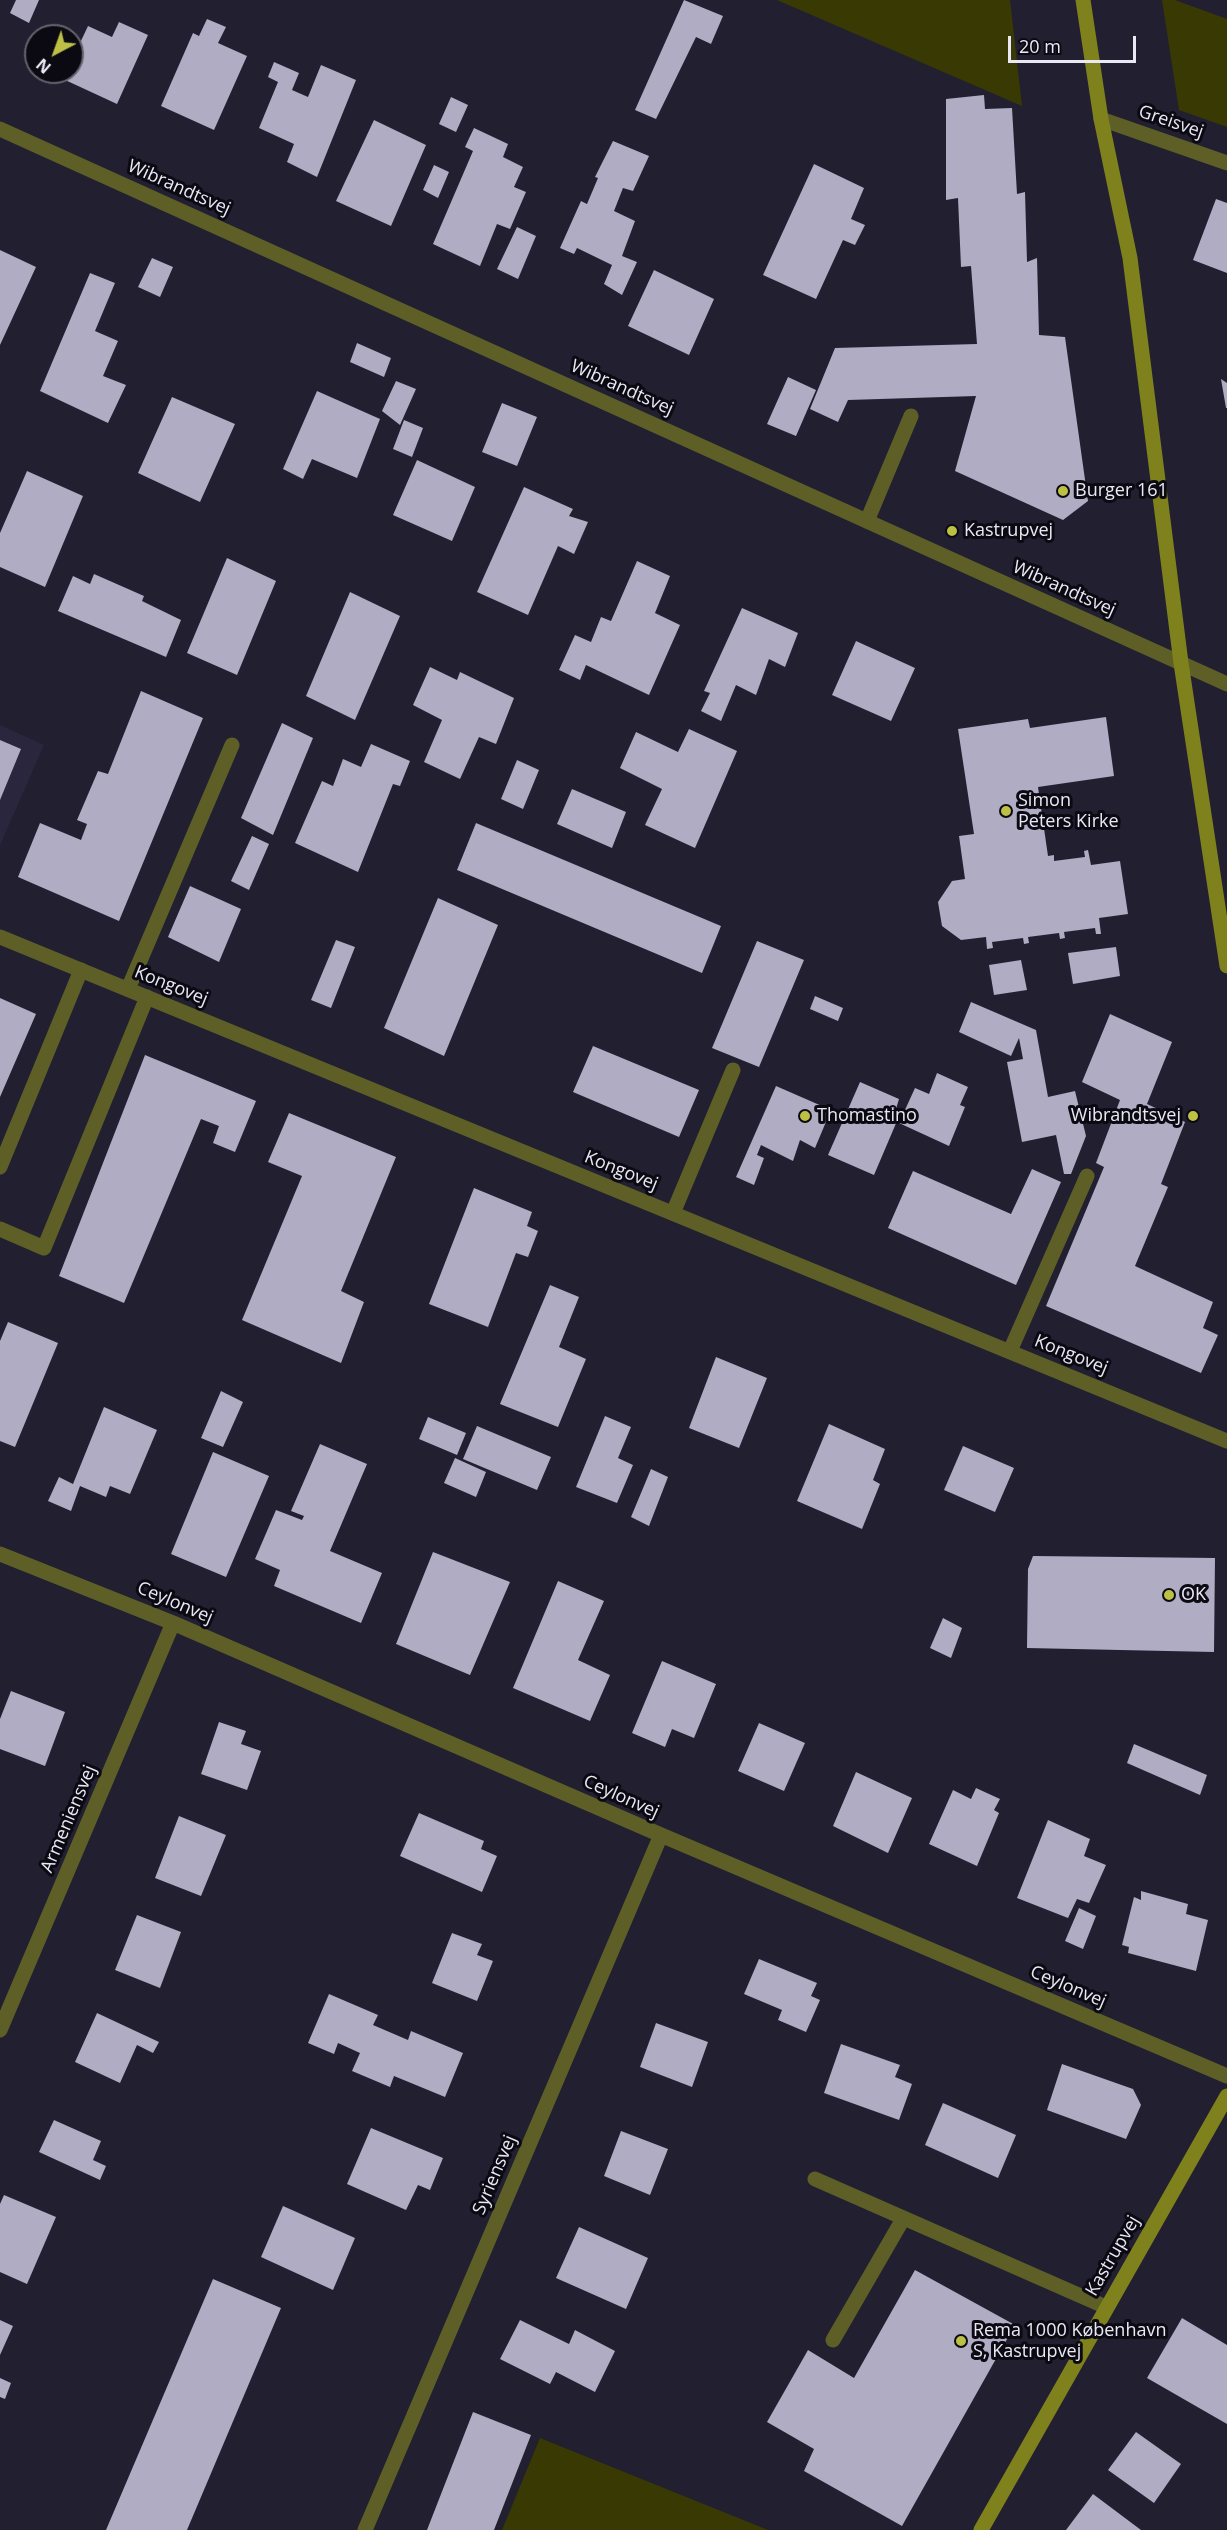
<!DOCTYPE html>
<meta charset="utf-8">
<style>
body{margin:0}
#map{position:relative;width:1227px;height:2530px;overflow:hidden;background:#221f31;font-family:"Open Sans",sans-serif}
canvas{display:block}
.north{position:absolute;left:24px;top:24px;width:60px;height:60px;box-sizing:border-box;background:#0b0a12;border:2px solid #64636c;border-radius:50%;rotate:221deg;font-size:16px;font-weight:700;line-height:24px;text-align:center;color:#e9e8f4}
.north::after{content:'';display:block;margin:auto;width:21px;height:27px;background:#bcc044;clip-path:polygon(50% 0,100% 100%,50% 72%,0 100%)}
.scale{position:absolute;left:1008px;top:36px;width:128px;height:27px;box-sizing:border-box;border:3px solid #e9e8f4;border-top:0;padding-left:8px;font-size:18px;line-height:21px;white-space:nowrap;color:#e9e8f4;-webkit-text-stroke:4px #0b0a12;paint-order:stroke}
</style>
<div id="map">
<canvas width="1227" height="2530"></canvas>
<div class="north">N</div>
<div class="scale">20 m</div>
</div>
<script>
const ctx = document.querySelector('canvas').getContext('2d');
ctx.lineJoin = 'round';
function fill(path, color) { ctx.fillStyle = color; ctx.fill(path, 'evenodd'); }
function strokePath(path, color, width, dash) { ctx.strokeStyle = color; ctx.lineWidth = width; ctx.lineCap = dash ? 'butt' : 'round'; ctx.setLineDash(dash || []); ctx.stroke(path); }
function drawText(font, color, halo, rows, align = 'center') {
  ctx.font = font + ' "Open Sans",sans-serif'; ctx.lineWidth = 6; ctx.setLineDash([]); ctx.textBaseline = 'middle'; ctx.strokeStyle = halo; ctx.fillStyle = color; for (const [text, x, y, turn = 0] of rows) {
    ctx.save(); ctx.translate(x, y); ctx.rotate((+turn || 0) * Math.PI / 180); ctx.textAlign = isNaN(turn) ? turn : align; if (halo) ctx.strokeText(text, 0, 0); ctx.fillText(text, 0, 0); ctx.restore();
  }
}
fill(new Path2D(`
 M0,725L44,745L0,845Z`), '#2a263e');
fill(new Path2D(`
 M777,0H1010L1022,106Z
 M1162,0H1175L1227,19V127L1179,110Z
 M540,2438L768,2530H502Z`), '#393a03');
fill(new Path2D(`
 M16,0H39L29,23L10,13Z
 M684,0L723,16L711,44L696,37L656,119L635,110Z
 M207,19L226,27L218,43L247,56L214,130L161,106L193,33L199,36Z
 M119,22L148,35L117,104L63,79L66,72H72V60L88,26L112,37Z
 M274,62L299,73L292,90L308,97L321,65L356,80L317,177L287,162L294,144L259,128L278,82L268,77Z
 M984,95L985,109L1012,108L1017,194L1025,192L1027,262L1037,258L1039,335L1065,337L1088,501L1063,520L955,471L976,396L848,400L838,422L810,409L835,348L977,344L971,266L961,267L958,198L946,200V99Z
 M451,97L468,105L456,132L439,124Z
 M374,120L426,145L391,226L336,201Z
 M474,128L508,144L503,157L523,167L514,187L526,192L510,229L497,224L480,266L433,244L473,151L465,147Z
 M613,141L649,156L633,191L623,188L614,211L635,221L622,256L637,262L622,295L604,284L612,265L577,248L574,254L560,248L581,201L587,204L598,178L595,177Z
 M814,164L864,188L851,219L865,225L855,245L843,240L816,299L763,275Z
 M434,165L449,172L438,198L423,190Z
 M1216,199L1227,203V273L1193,260Z
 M517,227L536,236L518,279L497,269Z
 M0,250L36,267L0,345Z
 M152,258L173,267L160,297L138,287Z
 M654,270L714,299L689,355L628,326Z
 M90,273L115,283L95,331L118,341L103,376L126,385L108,423L40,391Z
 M357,343L391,358L384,377L350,362Z
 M788,377L816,390L796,436L767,424Z
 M1221,379L1227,383V408H1226Z
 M396,381L416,389L400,425L382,411Z
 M317,391L380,419L357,478L312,459L303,479L283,469Z
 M172,397L235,424L200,502L138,473Z
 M502,403L537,417L517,466L482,452Z
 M404,420L423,428L412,457L393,449Z
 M417,460L475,487L452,541L393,515Z
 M27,471L83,496L45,587L0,567V533Z
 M524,487L573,509L569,516L588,522L574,554L558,546L528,615L477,592Z
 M227,558L276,581L237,675L187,653Z
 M637,561L670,576L655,613L680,625L649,695L586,665L580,680L559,670L575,635L591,642L601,617L611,621Z
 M94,574L144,596L142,601L181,620L166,657L58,611L73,576L90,584Z
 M350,592L400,616L355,720L306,696Z
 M742,608L798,633L785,667L769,659L756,695L736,685L721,721L701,711L710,693L704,691Z
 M856,641L915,668L891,721L832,695Z
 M430,667L457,680L460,672L514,698L496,744L479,737L460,779L424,762L442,720L413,705Z
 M141,691L203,718L119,921L18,877L40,823L81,840L87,824L77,820L98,771L108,774Z
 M1106,717L1114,776L1038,787L1048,856L1054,855V861L1085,857L1084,851L1088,850L1091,865L1120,861L1128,914L1099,918L1101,934H1096L1095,928L1064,932L1065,938L1060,939L1059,933L1028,937L1029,943L1024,944L1023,938L992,942L993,948L987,949L986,937L961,940L942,926L938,902L952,881L965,879L959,836L974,834L958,729L1028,719L1030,728Z
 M282,723L313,738L273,835L241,818Z
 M689,729L737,751L695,848L645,825L662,789L620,768L636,732L678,752Z
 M0,740L21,749L0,800Z
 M371,744L410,761L400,786L393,784L358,872L295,843L322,781L333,786L343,759L361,767Z
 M517,760L539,770L523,809L501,799Z
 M572,789L626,812L612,848L557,824Z
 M476,823L721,926L702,973L457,870Z
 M252,836L269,844L249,890L231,881Z
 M190,886L241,909L219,962L168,937Z
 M438,898L498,925L444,1056L384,1028Z
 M336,940L355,947L331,1008L311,1000Z
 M757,941L804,960L759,1067L712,1048Z
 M1116,947L1120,976L1073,984L1068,953Z
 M1021,960L1027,990L994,995L989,965Z
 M815,996L843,1008L838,1021L810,1009Z
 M0,998L36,1014L0,1097Z
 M971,1002L1036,1030L1048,1097L1075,1091L1086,1136L1071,1174H1064L1056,1135L1022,1142L1007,1062L1023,1059L1019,1038L1011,1056L959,1032Z
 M1110,1014L1172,1042L1147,1104L1185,1122L1161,1184L1168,1187L1135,1266L1213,1302L1203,1328L1218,1335L1201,1373L1046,1306L1104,1167L1096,1163L1120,1100L1082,1082Z
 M593,1046L699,1090L679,1137L573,1092Z
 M145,1055L256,1101L235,1152L213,1143L219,1126L201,1119L124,1303L59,1276Z
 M937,1073L968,1087L960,1105L965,1107L949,1146L899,1123L915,1088L929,1094Z
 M860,1082L899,1099L893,1119L897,1121L874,1175L828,1155Z
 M776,1086L831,1110L815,1148L800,1140L793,1161L761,1145L757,1155L764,1158L754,1185L736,1177Z
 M289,1113L396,1157L341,1291L364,1302L341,1363L242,1320L302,1176L268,1162Z
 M1032,1169L1061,1182L1016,1285L888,1228L913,1171L1011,1214Z
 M474,1188L532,1212L527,1226L538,1231L528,1257L516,1253L488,1327L429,1304Z
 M550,1285L579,1297L559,1347L586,1359L558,1427L500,1404Z
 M8,1322L58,1343L15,1447L0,1441V1341Z
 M716,1357L767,1378L739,1448L689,1428Z
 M221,1391L243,1402L223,1447L201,1438Z
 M104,1407L157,1430L130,1494L110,1486L106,1497L80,1486L71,1511L48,1501L59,1477L73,1484Z
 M605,1416L631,1427L618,1458L633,1465L617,1503L576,1487Z
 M428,1417L466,1433L457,1455L419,1439Z
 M829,1424L885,1449L873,1480L880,1484L862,1529L797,1501Z
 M477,1426L551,1457L537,1490L463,1459Z
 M320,1444L367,1464L330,1551L382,1573L361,1623L274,1586L280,1570L255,1559L276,1510L302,1520L304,1516L291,1511Z
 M963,1446L1014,1468L995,1512L944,1490Z
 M213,1452L269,1476L226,1577L171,1554Z
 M455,1458L486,1472L476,1497L444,1483Z
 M651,1469L668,1477L649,1526L631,1517Z
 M433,1552L510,1582L470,1675L396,1644Z
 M1033,1556L1215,1558L1214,1652L1027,1648L1028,1569Z
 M558,1581L604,1601L578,1660L610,1675L590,1721L513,1688Z
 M943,1618L962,1628L951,1658L930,1648Z
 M662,1661L716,1684L694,1738L672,1729L665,1747L632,1733Z
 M11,1691L65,1712L45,1766L0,1749V1719Z
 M219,1722L246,1731L241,1744L261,1751L247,1790L201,1774Z
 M759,1723L805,1743L784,1791L738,1771Z
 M1134,1744L1207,1775L1200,1795L1127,1763Z
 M856,1772L912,1798L888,1853L833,1826Z
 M976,1788L1000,1799L994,1810L999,1813L977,1866L929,1844L953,1790L971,1799Z
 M419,1813L484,1841L481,1849L497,1856L482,1892L400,1856Z
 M179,1816L226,1835L201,1896L155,1878Z
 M1048,1820L1090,1839L1084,1856L1106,1865L1089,1903L1077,1899L1068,1918L1017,1898Z
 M1141,1891L1188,1904L1186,1914L1208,1920L1196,1971L1128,1953L1129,1947L1122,1945L1134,1897L1141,1900Z
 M1079,1908L1096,1916L1083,1949L1065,1941Z
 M137,1915L181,1932L160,1988L115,1970Z
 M452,1933L482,1944L477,1955L493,1961L477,2001L432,1983Z
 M759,1959L817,1983L811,1996L820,2000L806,2032L778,2020L782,2010L744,1994Z
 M329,1994L378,2015L373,2025L408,2040L411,2031L463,2053L445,2097L394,2076L390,2087L352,2071L360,2053L338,2043L334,2054L308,2043Z
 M97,2013L159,2042L153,2053L137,2045L120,2083L75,2062Z
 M656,2023L708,2042L692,2087L640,2067Z
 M841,2044L900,2065L895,2077L912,2084L899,2120L824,2093Z
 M1062,2064L1133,2089L1141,2105L1126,2139L1047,2110Z
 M943,2103L1016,2135L998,2178L925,2145Z
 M54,2120L101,2141L93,2160L106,2166L100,2180L39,2152Z
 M371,2128L443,2158L430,2190L418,2185L406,2210L347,2184Z
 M621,2131L668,2149L650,2195L604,2176Z
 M4,2195L56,2217L27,2284L0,2272V2204Z
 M283,2206L355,2238L333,2290L261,2257Z
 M579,2227L648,2258L626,2309L556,2278Z
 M915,2270L1015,2325L902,2526L804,2471L814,2449L767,2422L808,2350L854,2378Z
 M213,2279L281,2308L187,2530H106Z
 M1182,2318L1227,2345V2424L1147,2378Z
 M0,2320L13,2326L0,2355Z
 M520,2320L569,2344L575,2330L615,2351L595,2392L556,2372L550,2384L500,2359Z
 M0,2378L11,2383L5,2399L0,2397Z
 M473,2412L531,2435L494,2530H427Z
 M1136,2432L1181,2464L1154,2503L1108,2470Z
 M1093,2494L1141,2530H1066Z`), '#afacc3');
strokePath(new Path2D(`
 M867,521L911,416
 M128,989L232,745
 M0,1167L81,970
 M673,1213L733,1070
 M0,1229L44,1248L147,997
 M1010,1351L1087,1176
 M815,2179L1106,2307
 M833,2340L903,2219`), '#5d5f27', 15);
strokePath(new Path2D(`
 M1101,119L1227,163
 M0,129L1227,684
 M0,937L1227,1441
 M0,1554L173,1623L661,1835L1227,2076
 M0,2030L173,1623
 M365,2530L661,1835`), '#5d5f27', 15);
strokePath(new Path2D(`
 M1083,0L1101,119L1130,258L1181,663L1227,966
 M981,2530L1227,2096`), '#7e811c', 15);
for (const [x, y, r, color] of [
 [1063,491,6,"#bcc044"],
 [952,531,6,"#bcc044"],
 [1006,811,6,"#bcc044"],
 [805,1116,6,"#bcc044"],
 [1193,1116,6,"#bcc044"],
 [1169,1595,6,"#bcc044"],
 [961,2341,6,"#bcc044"]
]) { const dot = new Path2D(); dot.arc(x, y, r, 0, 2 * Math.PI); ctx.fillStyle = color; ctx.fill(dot); strokePath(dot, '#0b0a12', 2); }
drawText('18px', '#e9e8f4', '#0b0a12', [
 ["Greisvej",1171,122,19],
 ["Wibrandtsvej",179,188,24],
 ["Wibrandtsvej",622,388,24],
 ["Wibrandtsvej",1064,589,24],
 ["Kongovej",171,986,22],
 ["Kongovej",621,1171,22],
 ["Kongovej",1071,1355,22],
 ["Ceylonvej",175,1603,23],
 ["Ceylonvej",621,1797,24],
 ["Armeniensvej",69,1819,-67],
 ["Ceylonvej",1068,1987,23],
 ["Syriensvej",495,2175,-67],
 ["Kastrupvej",1113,2256,-60]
]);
drawText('18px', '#e9e8f4', '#0b0a12', [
 ["Burger 161",1075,491],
 ["Kastrupvej",964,531],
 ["Simon",1018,801],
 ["Peters Kirke",1018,822],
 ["Thomastino",817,1116],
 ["Wibrandtsvej",1181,1116,"right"],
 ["OK",1181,1595],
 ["Rema 1000 København",973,2331],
 ["S, Kastrupvej",973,2352]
], 'left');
</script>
